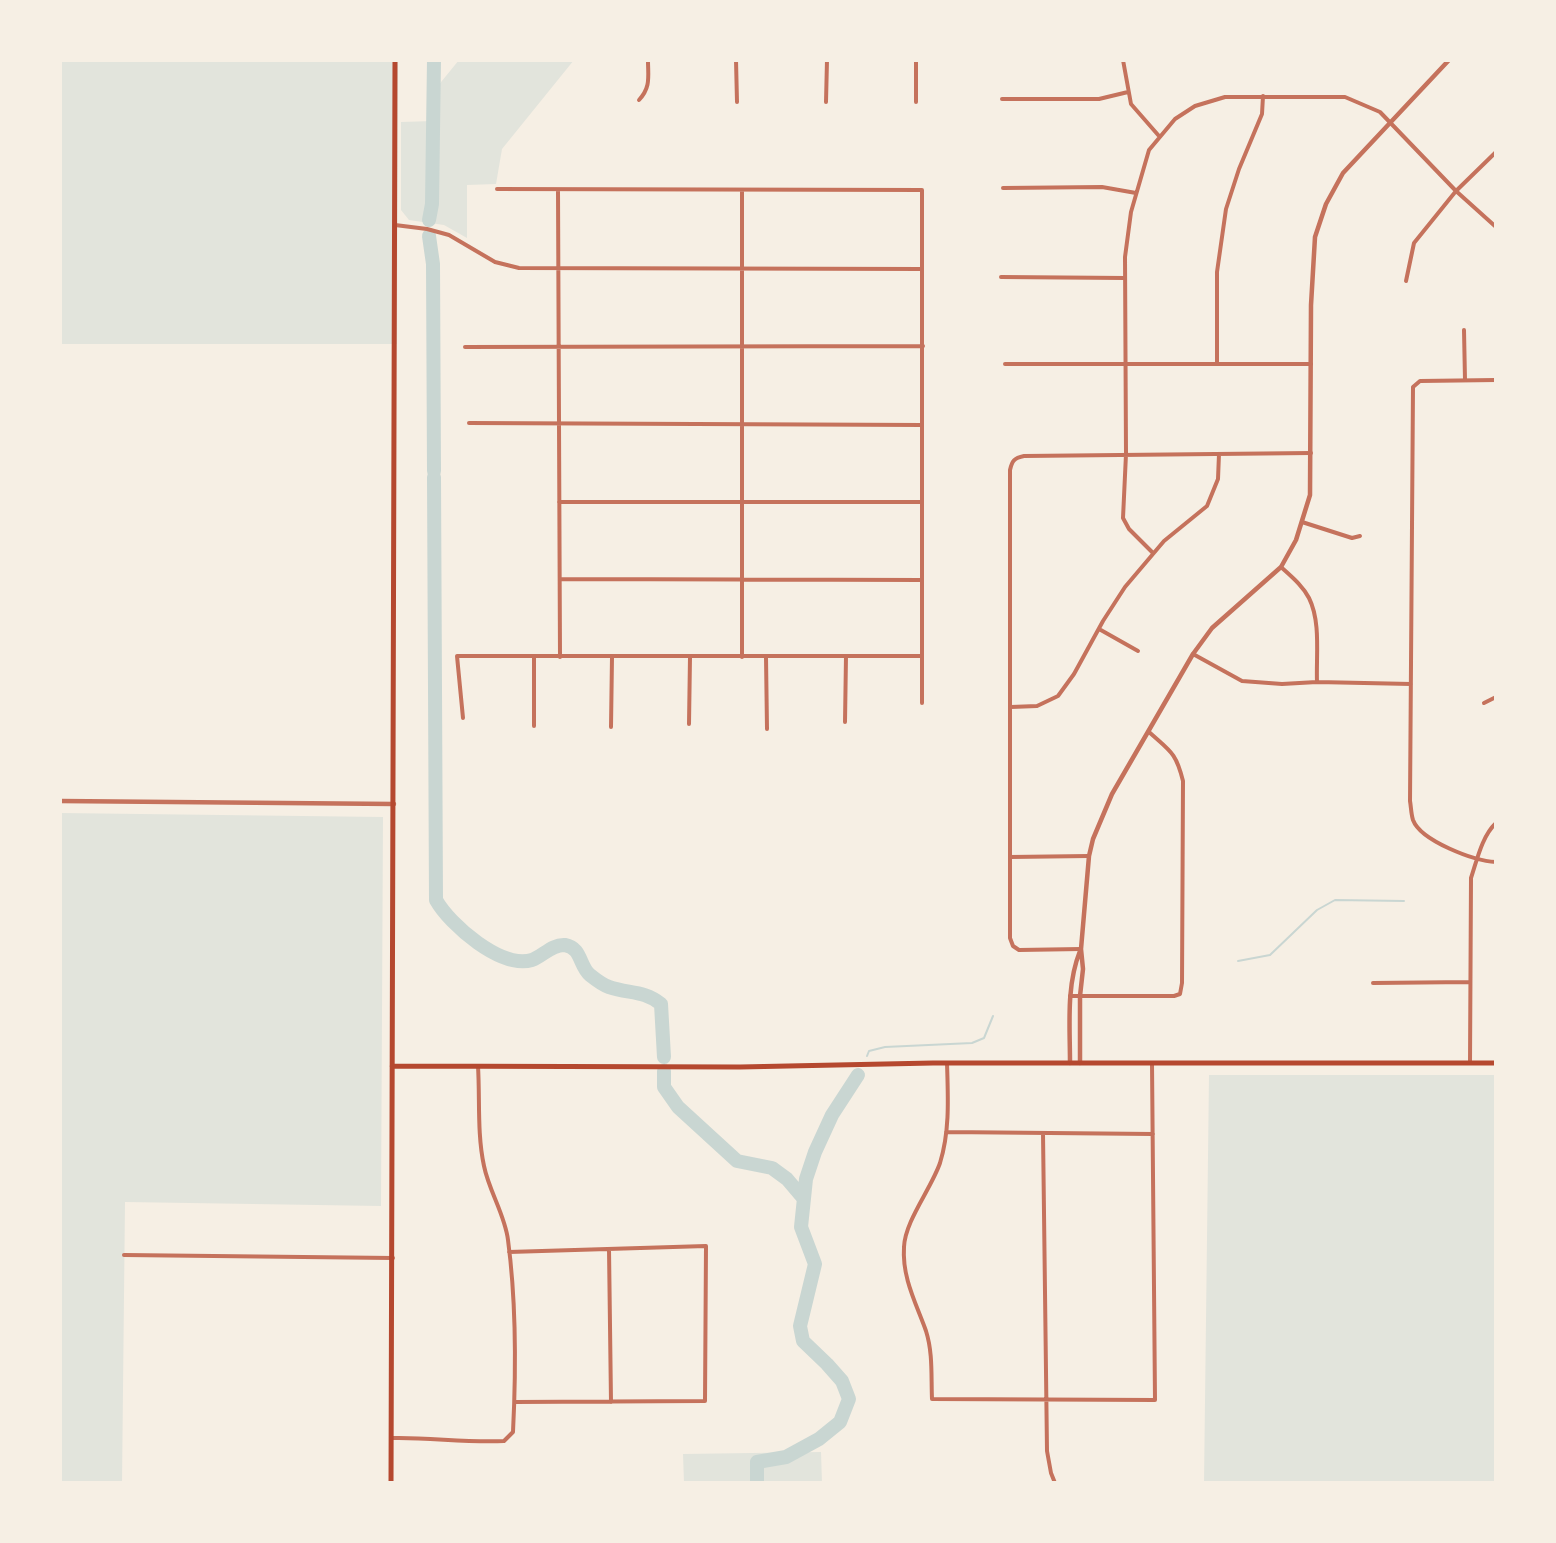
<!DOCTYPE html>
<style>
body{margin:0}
#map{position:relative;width:1556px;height:1543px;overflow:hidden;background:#f6efe4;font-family:"PT Sans",sans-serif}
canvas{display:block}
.frame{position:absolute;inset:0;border:62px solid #f6efe4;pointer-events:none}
</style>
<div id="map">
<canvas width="1556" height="1543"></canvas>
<div class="frame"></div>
</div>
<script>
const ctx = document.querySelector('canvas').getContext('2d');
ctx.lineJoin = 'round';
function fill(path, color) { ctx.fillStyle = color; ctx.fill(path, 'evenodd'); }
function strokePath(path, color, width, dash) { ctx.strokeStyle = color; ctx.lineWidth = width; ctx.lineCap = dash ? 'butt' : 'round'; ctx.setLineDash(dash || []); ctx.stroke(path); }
fill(new Path2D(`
 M60,60H398L397,344H60Z
 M459,60H574L502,149L496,184L467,185V238L444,225L409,220L401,210V122L433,121L437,87Z
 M60,813L383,817L381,1206L125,1202L122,1483H60Z
 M1209,1075H1496V1483H1204Z
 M821,1452L822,1483H684L683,1454Z`), '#e2e4dc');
strokePath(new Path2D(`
 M1238,961L1270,955L1317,910L1335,900L1404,901
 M867,1056L869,1051L885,1047L972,1043L984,1038L993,1016`), '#c9d6d2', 2);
strokePath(new Path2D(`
 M429,220L432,204L434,60
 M429,236L433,264L434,471
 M434,477L436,900C450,925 501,969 532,960C543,956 552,944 565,945C582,948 579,966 590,975C595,979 603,985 609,987C629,994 643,990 661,1004L664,1057
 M664,1071V1087L678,1107L737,1161L772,1168L787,1179L804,1199
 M757,1483V1462L786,1457L819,1439L840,1422L849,1399L842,1381L827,1364L803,1341L800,1326L815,1264L801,1227L806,1179L815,1152L832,1115L858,1075`), '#c9d6d2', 14);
strokePath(new Path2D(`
 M736,60L737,102
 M916,60V102
 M1123,60L1131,104L1159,136
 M1002,99H1099L1128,92
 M639,100C651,87 648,77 648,60
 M826,102L827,60
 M1003,188L1102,187L1136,193
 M497,189L922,190V703
 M558,190L560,657
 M742,190V657
 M395,225L427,229L449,235L495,262L519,268L922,269
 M1001,277L1125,278
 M1406,281L1414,243L1456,191L1496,152
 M1464,330L1465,380
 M465,347L923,346
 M1217,363V272L1226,209L1239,169L1262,114L1263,96
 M1005,364H1311
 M1496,380L1420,381L1413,387L1410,801C1411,806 1411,814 1413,820C1421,841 1474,861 1496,862
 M469,423L922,425
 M559,502H922
 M1302,522L1352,538L1360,536
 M1153,553L1129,529L1123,518L1126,454L1125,257L1131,212L1149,150L1175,119L1195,106L1225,97H1345L1380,112L1456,191L1496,227
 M1281,567C1292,577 1303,586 1309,598C1321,622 1316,656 1317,682
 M560,579L922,580
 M1099,629L1138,651
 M1193,654L1242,681L1282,684L1317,682L1411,684
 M766,657L767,729
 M1484,703L1496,697
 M1011,707L1037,706L1058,696L1074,674L1103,621L1125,587L1164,541L1207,506L1218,479L1219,454
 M463,718L457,656H922
 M845,722L846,656
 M689,724L690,657
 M534,726V657
 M611,727L612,657
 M1010,857L1089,856
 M1081,949L1019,950L1013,946L1010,938V470C1012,461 1014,458 1024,456L1311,453
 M1373,983L1470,982
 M1070,996H1174L1180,994L1182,983L1183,781C1176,752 1170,751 1149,732
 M947,1063C948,1097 950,1131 940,1163C931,1189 905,1221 904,1247C902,1278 916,1303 926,1331C933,1353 931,1376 932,1399L1155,1400L1152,1063
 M1470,1063L1471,878C1477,860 1482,836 1496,823
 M946,1132L1153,1134
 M1043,1133L1047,1451L1051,1473L1055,1483
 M609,1249L611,1402
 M509,1252L706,1246L705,1401L515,1402
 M124,1255L393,1258
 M392,1438C429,1437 466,1443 504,1441L513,1432C516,1372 516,1300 508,1240C505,1215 489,1191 484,1166C477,1134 480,1099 478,1066`), '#c5725c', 4);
strokePath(new Path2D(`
 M60,801L394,804
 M1070,1063C1070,1026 1066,986 1080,951
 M1080,1063V996L1083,969L1081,949L1089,856L1093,839L1112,794L1193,654L1212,628L1281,567L1296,540L1310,495L1311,305L1315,237L1326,204L1343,173L1449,60`), '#c5725c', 4.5);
strokePath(new Path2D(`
 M392,1066L740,1067L933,1063H1496
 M391,1483L395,60`), '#b5482f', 5);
</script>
